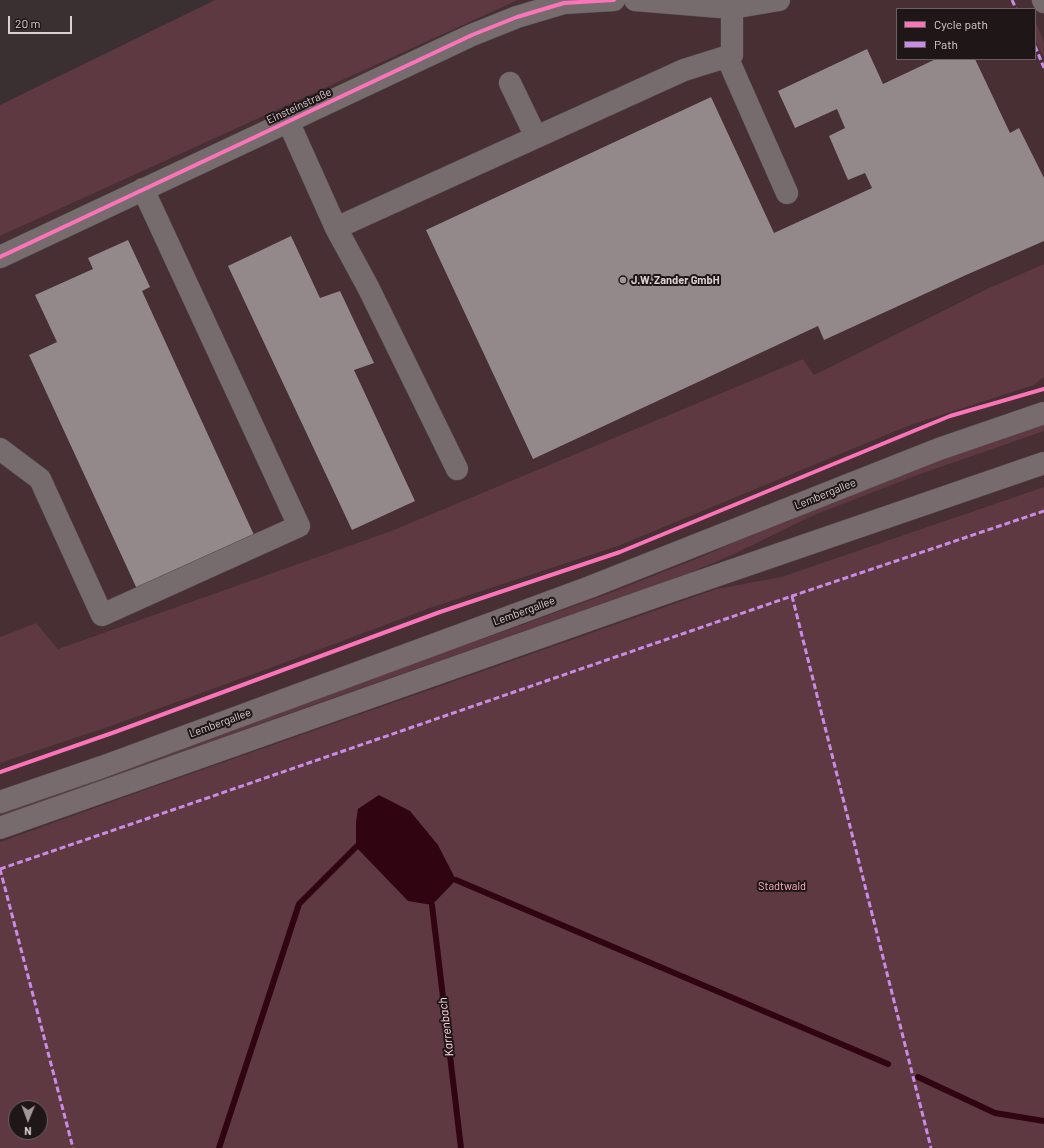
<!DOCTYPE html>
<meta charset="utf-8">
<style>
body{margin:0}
#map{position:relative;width:1044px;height:1148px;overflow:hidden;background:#3a2f31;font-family:Barlow,sans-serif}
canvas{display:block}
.legend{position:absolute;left:896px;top:8px;width:140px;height:52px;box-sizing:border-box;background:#1f1618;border:1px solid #6b6062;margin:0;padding:5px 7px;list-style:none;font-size:12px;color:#dccfd1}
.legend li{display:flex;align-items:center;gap:8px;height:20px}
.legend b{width:20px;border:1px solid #6b6062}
.north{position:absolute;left:8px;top:1100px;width:40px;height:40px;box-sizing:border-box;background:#1f1618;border:1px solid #6b6062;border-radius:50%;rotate:181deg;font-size:11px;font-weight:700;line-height:16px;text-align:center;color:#dccfd1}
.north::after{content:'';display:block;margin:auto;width:14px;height:18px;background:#a39799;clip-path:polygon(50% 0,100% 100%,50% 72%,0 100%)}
.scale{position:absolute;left:8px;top:16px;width:64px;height:18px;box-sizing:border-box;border:2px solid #dccfd1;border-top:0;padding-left:5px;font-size:12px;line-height:14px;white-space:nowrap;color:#dccfd1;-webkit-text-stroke:3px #1f1618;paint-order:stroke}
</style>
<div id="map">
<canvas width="1044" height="1148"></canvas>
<ul class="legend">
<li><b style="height:5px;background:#fb73b8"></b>Cycle path</li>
<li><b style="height:5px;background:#ca8be6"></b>Path</li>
</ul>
<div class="north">N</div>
<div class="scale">20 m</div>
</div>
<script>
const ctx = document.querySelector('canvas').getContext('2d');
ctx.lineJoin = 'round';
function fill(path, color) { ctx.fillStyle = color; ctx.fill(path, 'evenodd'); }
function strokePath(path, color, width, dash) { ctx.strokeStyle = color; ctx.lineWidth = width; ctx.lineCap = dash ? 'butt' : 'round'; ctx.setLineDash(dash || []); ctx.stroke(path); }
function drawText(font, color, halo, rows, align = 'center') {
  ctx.font = font + ' Barlow,sans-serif'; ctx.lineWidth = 4; ctx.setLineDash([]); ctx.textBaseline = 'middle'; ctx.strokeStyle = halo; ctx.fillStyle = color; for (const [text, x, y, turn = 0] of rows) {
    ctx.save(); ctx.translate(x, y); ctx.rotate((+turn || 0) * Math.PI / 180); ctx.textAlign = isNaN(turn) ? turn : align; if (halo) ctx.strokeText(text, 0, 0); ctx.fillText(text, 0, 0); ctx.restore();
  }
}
fill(new Path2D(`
 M518,0H1044V264L989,288L814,375L803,359L391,531L58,649L36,623L0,637V236ZM897,9H1035V59H897Z
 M1044,377V487L781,577L716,589L133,794L0,842V763L111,726L273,667L433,607L618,546L908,426L1034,385Z`), '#472f34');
fill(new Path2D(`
 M215,0H518L0,236V105Z
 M1035,20L1044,43V58L1035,40Z
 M1044,264V377L1034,385L908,426L618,546L433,607L273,667L111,726L0,763V637L36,623L58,649L391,531L803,359L814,375L989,288Z
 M1044,424V431L920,474L814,515L730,556L689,573L310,706L0,817V813L610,593L701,557L812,508L917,468Z
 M1044,487V1148H0V842L133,794L716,589L781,577ZM379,795L356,823L358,809ZM16,1108H40V1132H16Z`), '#5e3941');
fill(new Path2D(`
 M379,795L410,811L438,845L456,880L432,905L408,901L356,847V823L358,809Z`), '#310412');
strokePath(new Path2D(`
 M456,880L888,1064
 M432,905L461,1148
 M918,1077L995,1113L1044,1121
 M219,1148L299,904L356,847`), '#310412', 6);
fill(new Path2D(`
 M867,49L883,84L936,59H975L1010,133L1019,128L1044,178V241L966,275L824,340L818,326L533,459L426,230L711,97L774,233L872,188L865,173L848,180L829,136L845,128L837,109L795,128L778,91Z
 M291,236L320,298L340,291L374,363L354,370L415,501L352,530L228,266Z
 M128,240L150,287L142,291L254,535L137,589L29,355L57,342L35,295L93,269L88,258Z`), '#93898b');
const minor = new Path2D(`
 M635,0L732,8L779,0
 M727,57L787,193
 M510,83L536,137
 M288,121L336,228L684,70L732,55V8
 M336,228L368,287L457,469
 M0,257L472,35L517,17L564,3L614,0
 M0,449L40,479L102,615L299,526L143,189`);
const major = new Path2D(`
 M1043,0L1044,2
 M0,802L102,767L590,587L939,449L1044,413
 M0,828L663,594L1044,463`);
strokePath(minor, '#554c4e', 23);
strokePath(major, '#554c4e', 23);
strokePath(minor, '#766c6e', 22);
strokePath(major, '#786b6d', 22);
strokePath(new Path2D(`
 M1012,0L1016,9
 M1035,46L1044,68
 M792,596L931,1148
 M0,869L187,805L792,596L1044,511
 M0,869L73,1148`), '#ca8be6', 3, [6, 3]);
strokePath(new Path2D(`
 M0,257L472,35L517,17L564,3L614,0
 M0,772L115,732L440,612L620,552L950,416L1044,389`), '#fb73b8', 4);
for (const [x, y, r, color] of [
 [623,280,4,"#a39799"]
]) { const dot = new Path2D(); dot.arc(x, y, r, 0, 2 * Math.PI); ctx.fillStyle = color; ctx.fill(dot); strokePath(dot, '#1f1618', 1.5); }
drawText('11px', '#dccfd1', '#1f1618', [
 ["Einsteinstraße",299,106,-25],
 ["Lembergallee",825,494,-22],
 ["Lembergallee",524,611,-20],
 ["Lembergallee",220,723,-20]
]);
drawText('bold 11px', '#dccfd1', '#1f1618', [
 ["J.W. Zander GmbH",631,280]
], 'left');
drawText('11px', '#feb3c1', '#1f1618', [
 ["Stadtwald",782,886]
]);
drawText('italic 12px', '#fdd6dd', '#1f1618', [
 ["Karrenbach",446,1027,-97]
]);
</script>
